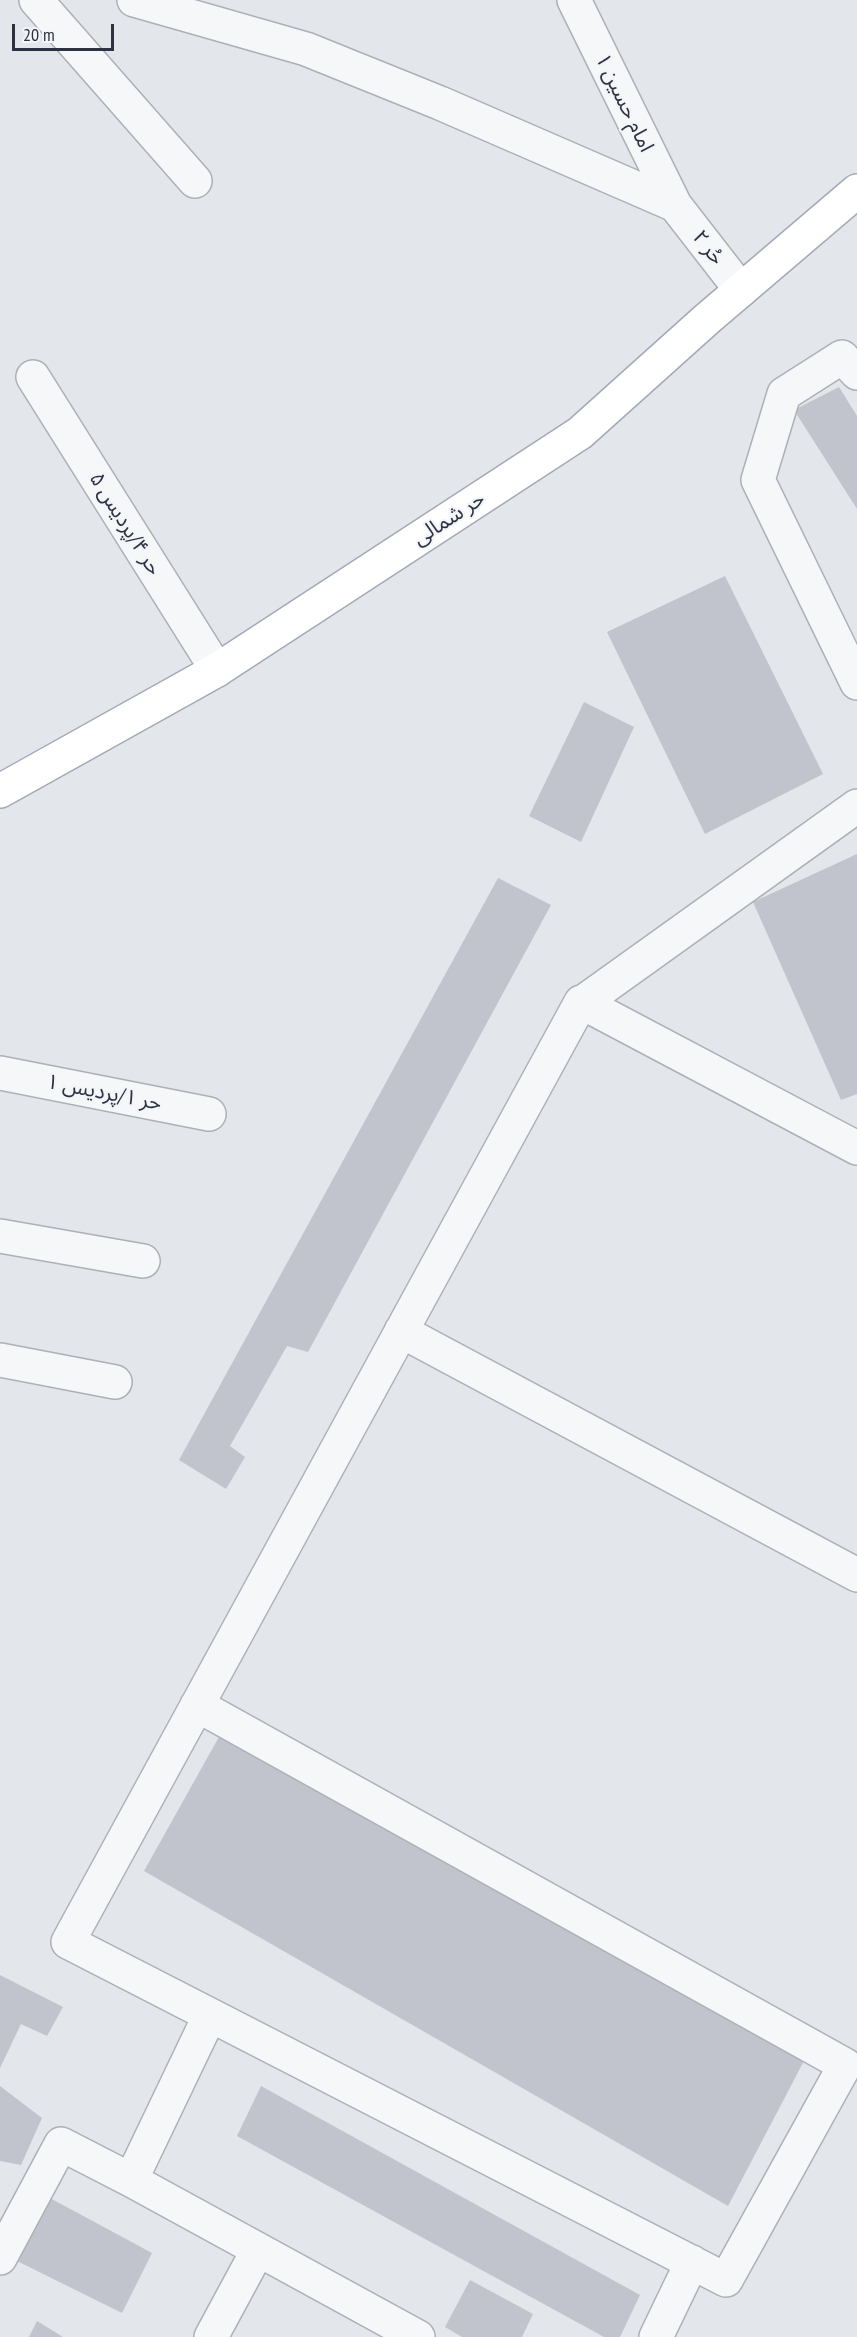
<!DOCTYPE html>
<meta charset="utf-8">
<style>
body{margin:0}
#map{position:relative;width:857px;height:2337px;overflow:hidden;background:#e3e6ea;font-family:"PT Sans Narrow",sans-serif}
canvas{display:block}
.scale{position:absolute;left:12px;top:24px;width:102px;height:27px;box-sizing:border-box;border:3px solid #2c3242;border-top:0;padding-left:8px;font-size:18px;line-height:21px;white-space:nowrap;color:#2c3242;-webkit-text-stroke:4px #f3f5f8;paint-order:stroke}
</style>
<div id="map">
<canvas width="857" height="2337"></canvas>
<div class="scale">20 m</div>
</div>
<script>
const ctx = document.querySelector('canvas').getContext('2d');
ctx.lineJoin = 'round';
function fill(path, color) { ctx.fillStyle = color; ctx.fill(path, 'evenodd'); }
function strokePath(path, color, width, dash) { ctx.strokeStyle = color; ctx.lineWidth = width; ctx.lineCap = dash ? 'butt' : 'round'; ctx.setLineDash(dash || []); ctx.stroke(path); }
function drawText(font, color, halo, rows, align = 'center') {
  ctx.font = font + ' "PT Sans Narrow","Noto Sans Arabic",sans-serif'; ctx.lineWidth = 4.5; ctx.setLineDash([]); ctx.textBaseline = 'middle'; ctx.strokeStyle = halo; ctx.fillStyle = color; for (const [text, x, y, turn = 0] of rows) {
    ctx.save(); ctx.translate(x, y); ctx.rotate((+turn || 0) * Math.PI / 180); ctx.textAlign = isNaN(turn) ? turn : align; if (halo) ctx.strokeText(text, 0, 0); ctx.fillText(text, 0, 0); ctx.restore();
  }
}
fill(new Path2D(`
 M839,387L857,416V509L794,410Z
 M725,576L823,774L705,834L607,632Z
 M584,702L634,727L581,842L529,816Z
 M857,854V1094L841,1100L753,902Z
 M498,878L551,905L308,1352L287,1346L230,1446L245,1457L226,1489L179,1460Z
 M220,1735L805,2059L728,2206L144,1871Z
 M0,1975L63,2007L47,2036L21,2024L0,2068Z
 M0,2086L42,2118L21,2165L0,2161Z
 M261,2086L640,2295L620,2337H604L237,2136Z
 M48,2197L152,2253L122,2313L15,2260Z
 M470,2280L533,2314L522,2337H462L445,2327Z
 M37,2321L63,2337H29Z`), '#c1c4cd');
const minor = new Path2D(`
 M36,0L195,181
 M134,0L306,49L440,103L675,205
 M574,0L675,205L741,290
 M857,373L842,357L784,394L758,480L857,683
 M33,377L217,670
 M582,1003L857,806
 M0,1073L209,1114
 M0,1236L143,1261
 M401,1331L857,1575
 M0,1360L115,1382
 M197,1705L845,2065L726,2280L68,1942L581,1002L857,1148
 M210,2015L131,2180L418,2337
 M0,2258L61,2144L131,2180
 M211,2337L258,2250
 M656,2337L692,2262`);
const major = new Path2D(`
 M0,791L217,670L580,433L707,319L857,191`);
strokePath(minor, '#acb0b8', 36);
strokePath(major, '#a3a9b6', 36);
strokePath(minor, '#f6f7f9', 33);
strokePath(major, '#fff', 33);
drawText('21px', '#2c3242', '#f3f5f8', [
 ["امام حسین ۱",624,103,64],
 ["حُر ۲",708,248,52],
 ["حر شمالی",449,519,-33],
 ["حر ۴/پردیس ۵",125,524,58],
 ["حر ۱/پردیس ۱",104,1093,11]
]);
</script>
